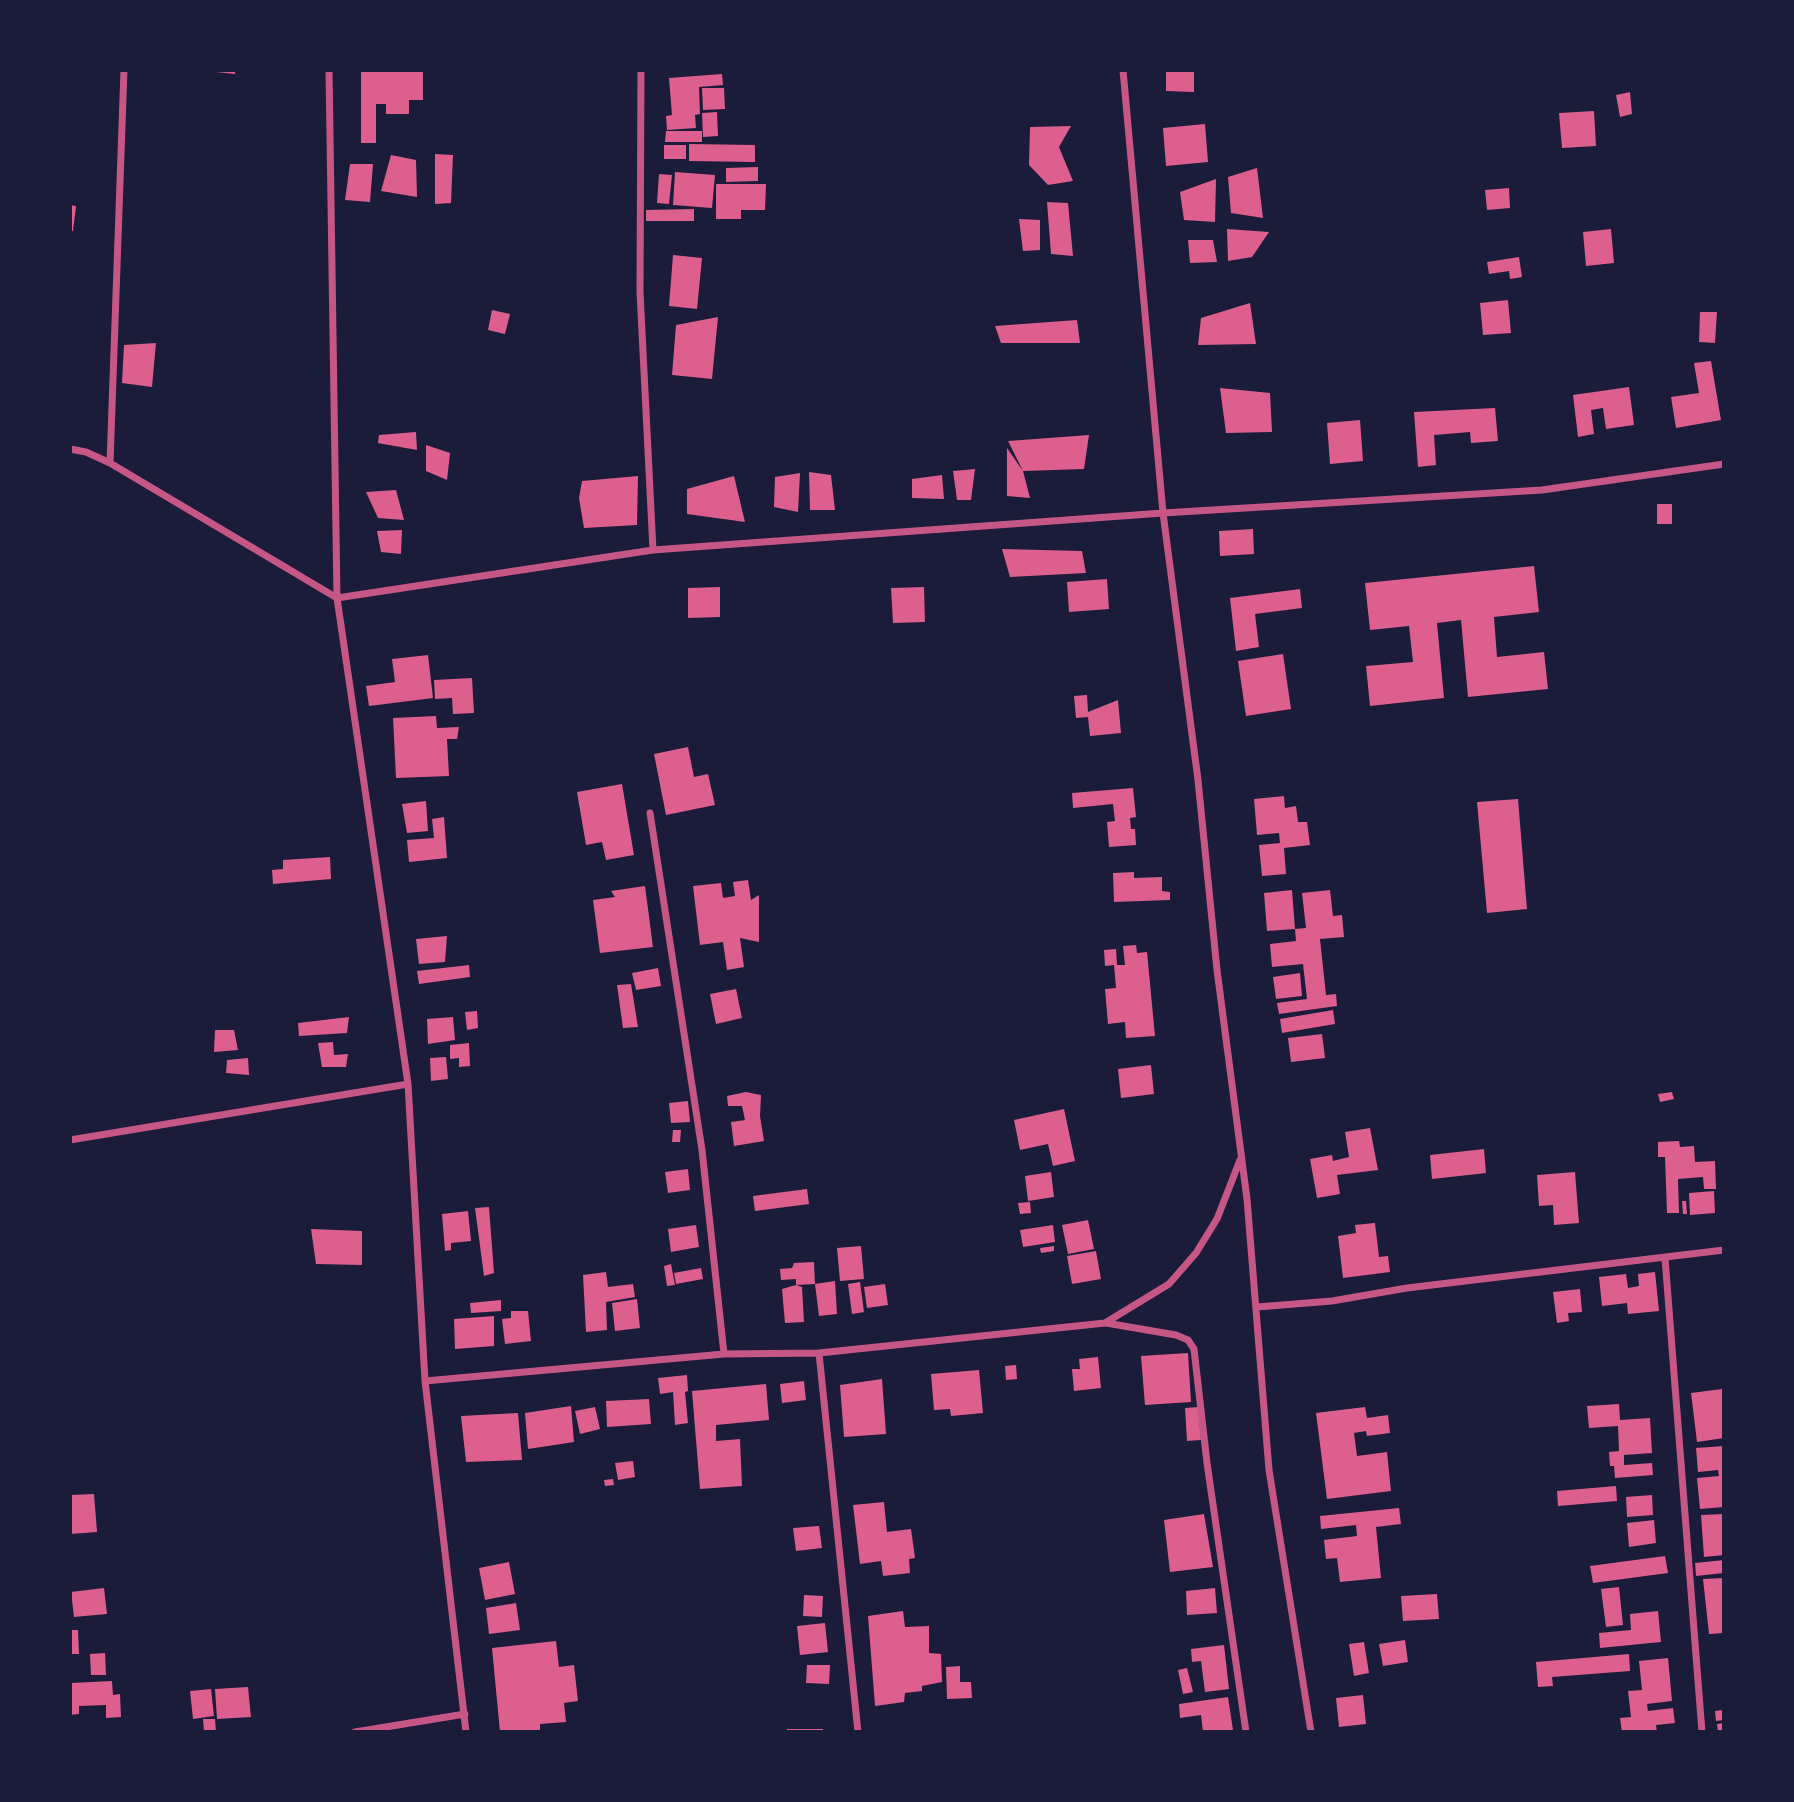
<!DOCTYPE html>
<style>
body{margin:0}
#map{position:relative;width:1794px;height:1802px;overflow:hidden;background:#1b1b3a;font-family:"Roboto Condensed",sans-serif}
canvas{display:block}
.frame{position:absolute;inset:0;border:72px solid #1b1b3a;pointer-events:none}
</style>
<div id="map">
<canvas width="1794" height="1802"></canvas>
<div class="frame"></div>
</div>
<script>
const ctx = document.querySelector('canvas').getContext('2d');
ctx.lineJoin = 'round';
function fill(path, color) { ctx.fillStyle = color; ctx.fill(path, 'evenodd'); }
function strokePath(path, color, width, dash) { ctx.strokeStyle = color; ctx.lineWidth = width; ctx.lineCap = dash ? 'butt' : 'round'; ctx.setLineDash(dash || []); ctx.stroke(path); }
fill(new Path2D(`
 M216,70H235V74L216,72Z
 M361,70H423V100H409V114H386V104H376V143H361Z
 M1166,70H1194V92L1166,91Z
 M722,74L723,85L699,87L700,114L695,115L696,128L667,130L666,116L672,115L669,78Z
 M702,88H724L725,109L703,110Z
 M1630,92L1632,114L1620,117L1616,95Z
 M1594,111L1596,146L1562,148L1559,113Z
 M717,112L718,136L703,137L702,113Z
 M1205,124L1208,162L1166,166L1163,128Z
 M1071,126L1059,147L1073,181L1048,185L1029,165L1030,127Z
 M666,131H702V142H665Z
 M689,144L755,145V162L689,161Z
 M664,145H686V159H664Z
 M435,154L453,155L451,203L435,204Z
 M391,155L416,160L417,197L381,191Z
 M350,164H373L370,202L345,200Z
 M758,167V181L726,182V168Z
 M1257,168L1263,218L1231,213L1228,177Z
 M675,172L715,175L712,208L673,205Z
 M659,174L672,175L669,204L657,203Z
 M1216,179L1215,222L1184,220L1180,192Z
 M716,184H766L765,210H741V219H716Z
 M1509,188L1510,208L1487,210L1485,190Z
 M1047,202L1068,203L1073,256L1051,254Z
 M70,205L76,206L73,231H70Z
 M694,209V221H646V210Z
 M1019,219L1040,220V250L1023,251Z
 M1227,229L1269,232L1252,257L1228,261Z
 M1611,229L1614,263L1586,266L1583,232Z
 M1188,240H1213L1217,262L1190,263Z
 M673,255L702,258L697,309L669,306Z
 M1519,257L1522,277L1510,279L1509,271L1489,274L1487,262Z
 M1508,300L1511,333L1483,335L1480,303Z
 M1250,303L1256,344L1198,345L1201,318Z
 M492,310L510,314L505,334L488,330Z
 M1700,312H1717L1715,343L1699,342Z
 M718,317L712,379L672,375L676,325Z
 M1077,320L1080,343H1001L995,326Z
 M156,343L152,387L122,383L124,345Z
 M1711,361L1721,420L1676,428L1671,397L1699,393L1694,363Z
 M1629,387L1634,425L1606,429L1603,408L1591,410L1594,434L1578,437L1573,395Z
 M1220,388L1270,393L1272,432L1226,433Z
 M1495,408L1498,441L1471,443L1470,432L1434,435L1436,465L1418,467L1414,412Z
 M1360,420L1363,461L1330,464L1327,423Z
 M416,432L417,450L378,443L379,435Z
 M1089,435L1084,469L1023,471L1008,441Z
 M426,445L450,453L447,480L426,471Z
 M1007,448L1023,471L1030,498L1007,496Z
 M975,469L971,500H957L953,471Z
 M809,472L831,475L835,510H810Z
 M800,473L798,512L774,507L775,477Z
 M942,475L944,499L912,498V479Z
 M638,476L637,525L584,528L579,498L582,481Z
 M734,476L745,522L687,514V489Z
 M396,490L404,520L378,518L366,492Z
 M1657,504H1672V524H1657Z
 M1253,529L1254,554L1220,556L1219,531Z
 M402,530L401,554L381,552L377,531Z
 M1002,549L1082,551L1086,573L1010,577Z
 M1534,566L1539,612L1494,617L1497,657L1544,652L1548,689L1468,697L1461,620L1437,623L1444,698L1370,706L1366,666L1413,662L1409,626L1370,630L1365,583Z
 M1107,579L1109,609L1069,612L1067,582Z
 M720,587V617L688,618V588Z
 M924,587L925,622L893,623L891,588Z
 M1300,589L1302,608L1255,614L1259,647L1236,651L1230,598Z
 M1283,654L1291,709L1246,716L1238,661Z
 M428,655L433,698L369,706L366,686L395,682L392,659Z
 M472,678L474,713L453,714L452,698L435,699L434,680Z
 M1087,695L1088,712L1118,700L1121,733L1090,736L1088,717L1076,718L1074,696Z
 M436,716L437,728L459,727L457,739H447L449,776L396,778L393,718Z
 M688,747L694,777L708,774L715,805L666,815L654,754Z
 M622,784L634,855L606,860L602,842L586,845L577,792Z
 M1133,788L1136,817L1130,818L1131,829H1135L1136,845L1109,847L1107,822L1115,821L1113,804L1073,808L1072,793Z
 M1284,796L1285,808L1296,806L1298,822H1307L1310,845L1284,848L1286,874L1262,876L1259,845L1280,843L1279,833L1257,835L1254,799Z
 M1518,799L1527,909L1487,913L1477,802Z
 M426,801L428,831L407,833L402,804Z
 M444,817L447,858L409,862L407,840L434,838L432,819Z
 M330,857L331,879L273,884L272,870L283,869V860Z
 M1134,872V878L1162,877V891L1170,892V900L1114,902L1113,873Z
 M748,880L751,900L759,895V942L740,938L744,967L727,970L723,942L700,945L693,886L721,883L723,898L735,896L733,882Z
 M645,886L653,947L600,953L593,900L615,897L611,891Z
 M1292,890L1295,929L1306,928L1302,893L1330,890L1333,916L1342,915L1344,937L1320,939L1326,995L1336,994L1337,1006L1279,1014L1277,1003L1307,999L1303,964L1272,967L1270,944L1296,941L1295,929L1267,931L1264,893Z
 M447,936L445,962L419,964L416,939Z
 M1136,945L1137,953L1147,952L1155,1036L1126,1038L1125,1022L1108,1024L1105,989L1116,988L1114,965L1105,966L1104,950L1116,949L1117,965H1125L1123,946Z
 M469,965L470,977L419,984L417,971Z
 M658,968L661,986L636,990L632,973Z
 M1300,973L1302,996L1276,999L1273,977Z
 M631,984L638,1027L623,1028L617,985Z
 M736,989L742,1018L716,1024L710,994Z
 M1333,1010L1335,1024L1282,1033L1280,1019Z
 M477,1011L478,1028L467,1030L465,1012Z
 M349,1017L347,1033L299,1036L298,1023Z
 M453,1017L455,1040L428,1044L427,1019Z
 M215,1030H234L238,1050L214,1052Z
 M1322,1034L1325,1058L1291,1062L1288,1038Z
 M333,1042L334,1055L348,1054L346,1067H322L318,1043Z
 M469,1043L470,1066L459,1067V1058L450,1059V1045Z
 M446,1057L448,1079L431,1081L430,1058Z
 M248,1058L249,1075L226,1073L227,1060Z
 M1151,1065L1154,1094L1121,1098L1118,1069Z
 M746,1092L761,1095L760,1116L764,1141L734,1146L731,1122L745,1120L742,1106H728L727,1096Z
 M1672,1092L1674,1099L1660,1102L1658,1094Z
 M688,1101L690,1122L671,1123L669,1103Z
 M1064,1109L1075,1161L1053,1166L1048,1144L1020,1150L1014,1120Z
 M1370,1128L1378,1170L1337,1175L1340,1194L1317,1198L1310,1159L1332,1155L1333,1161L1349,1157L1345,1132Z
 M673,1130H681L680,1142H672Z
 M1679,1141L1680,1147L1694,1146L1695,1162L1715,1161L1716,1189H1704L1703,1177L1678,1179L1679,1213H1667L1665,1157H1658V1142Z
 M1484,1149L1486,1173L1432,1179L1430,1155Z
 M688,1169L690,1190L668,1193L665,1172Z
 M1051,1172L1054,1197L1028,1201L1025,1176Z
 M1575,1172L1579,1223L1554,1225L1553,1205L1539,1206L1537,1175Z
 M807,1189L809,1204L755,1211L753,1196Z
 M1714,1191L1715,1213L1690,1215L1689,1193Z
 M1682,1201H1686L1687,1214H1683Z
 M1030,1202L1031,1213L1020,1214L1018,1203Z
 M489,1207L494,1273L484,1276L475,1208Z
 M468,1211L471,1241L451,1243V1250L445,1251L442,1214Z
 M1088,1220L1094,1249L1068,1254L1062,1225Z
 M1375,1223L1379,1257L1388,1256L1390,1272L1343,1278L1338,1236L1356,1233L1355,1225Z
 M696,1225L699,1247L671,1252L668,1229Z
 M1053,1225L1055,1242L1023,1247L1020,1230Z
 M311,1229L362,1231V1265L316,1264Z
 M861,1246L864,1279L840,1281L837,1248Z
 M1054,1246V1251L1041,1253L1040,1248Z
 M1096,1251L1101,1279L1072,1284L1067,1256Z
 M814,1262L815,1284L796,1285V1279L781,1280L780,1269L792,1268L794,1263Z
 M671,1264L675,1285L667,1286L664,1266Z
 M701,1268L703,1279L676,1284L674,1273Z
 M606,1272L608,1287L633,1284L635,1297L606,1302L607,1330L586,1332L583,1275Z
 M1655,1272L1659,1311L1628,1314L1627,1303L1602,1306L1599,1277L1626,1274L1628,1288L1639,1286L1638,1274Z
 M835,1281L837,1314L819,1316L815,1284Z
 M860,1282L864,1312L852,1314L848,1284Z
 M885,1284L888,1305L867,1308L864,1287Z
 M796,1285L802,1287L804,1322L785,1323L782,1289Z
 M1580,1289L1582,1312L1568,1313L1569,1321L1557,1323L1553,1292Z
 M637,1299L640,1328L615,1331L612,1303Z
 M501,1300V1311L471,1313L470,1303Z
 M511,1311H528L531,1341L505,1344L502,1319L511,1318Z
 M494,1316V1346L455,1349L454,1319Z
 M1188,1353L1191,1402L1145,1405L1141,1356Z
 M1098,1357L1101,1388L1074,1391L1072,1369H1080L1079,1359Z
 M1016,1365L1017,1379L1006,1380L1005,1366Z
 M979,1370L983,1413L951,1416L950,1409L934,1410L931,1374Z
 M687,1375L688,1391L685,1392L688,1423L675,1425L673,1392L660,1394L658,1378Z
 M882,1379L886,1434L844,1437L840,1385Z
 M804,1381L806,1400L782,1403L780,1384Z
 M766,1384L769,1420L716,1425V1441L740,1439L742,1486L700,1489L692,1391Z
 M1722,1389L1724,1396V1438L1697,1442L1691,1393Z
 M649,1399L651,1424L607,1427L606,1401Z
 M1619,1404L1620,1420L1650,1418L1652,1453L1624,1455V1465L1652,1463L1653,1475L1615,1478L1614,1466H1610L1609,1452L1619,1451L1618,1426L1589,1428L1587,1406Z
 M571,1406L574,1442L528,1449L525,1413Z
 M595,1407L600,1429L580,1434L575,1411Z
 M1198,1407L1201,1440L1187,1441L1185,1408Z
 M1365,1407L1367,1418L1388,1415L1390,1433L1367,1436L1366,1431L1354,1433L1357,1456L1387,1452L1391,1491L1327,1499L1316,1413Z
 M518,1413L522,1460L466,1462L461,1416Z
 M1724,1446V1507L1700,1509L1697,1478L1719,1476L1718,1470L1698,1472L1696,1448Z
 M633,1461L635,1477L618,1480L615,1463Z
 M613,1479L614,1485L605,1486L604,1480Z
 M1616,1486L1617,1501L1558,1506L1557,1491Z
 M94,1494L97,1532L70,1534V1495Z
 M1652,1495L1653,1515L1627,1517L1626,1497Z
 M884,1502L887,1532L911,1529L915,1558L909,1559L910,1573L883,1576L881,1561L860,1564L853,1505Z
 M1399,1508L1401,1524L1376,1527L1381,1578L1340,1582L1337,1558L1326,1559L1324,1540L1357,1536L1356,1525L1321,1529L1320,1516Z
 M1204,1514L1213,1567L1170,1572L1164,1520Z
 M1724,1514V1555L1704,1557L1701,1515Z
 M1654,1520L1656,1543L1629,1547L1627,1523Z
 M819,1526L822,1548L796,1551L793,1528Z
 M1665,1556L1668,1573L1593,1583L1590,1566Z
 M1724,1560V1573L1696,1576L1695,1563Z
 M509,1562L515,1594L485,1600L479,1568Z
 M1724,1578V1633L1709,1634L1703,1579Z
 M1619,1587L1623,1625L1606,1627L1601,1589Z
 M104,1588L107,1614L74,1617L71,1592Z
 M1215,1588L1217,1613L1187,1615L1186,1591Z
 M1437,1594L1439,1619L1403,1621L1401,1596Z
 M804,1595L823,1596L822,1617L803,1616Z
 M516,1603L520,1630L489,1634L486,1608Z
 M903,1611L905,1627L929,1626V1653L941,1654L942,1682L922,1686V1691L905,1693L904,1702L875,1706L868,1616Z
 M1658,1611L1661,1642L1600,1648L1599,1633L1631,1630L1630,1614Z
 M825,1623L828,1652L800,1655L797,1626Z
 M70,1630H78L79,1654H70Z
 M1405,1640L1408,1662L1383,1666L1379,1644Z
 M556,1641L559,1667L574,1665L578,1701L564,1703L566,1722L540,1724V1732H500L492,1648Z
 M1364,1642L1369,1673L1354,1676L1349,1644Z
 M1224,1645L1229,1689L1205,1692L1201,1661L1192,1662L1191,1649Z
 M105,1653L106,1675H91L90,1654Z
 M1629,1654L1630,1671L1552,1677L1553,1686L1538,1687L1536,1662Z
 M1668,1658L1672,1701L1647,1704L1648,1711L1673,1708L1675,1723L1656,1725L1657,1732H1622L1620,1718L1631,1717L1628,1691L1642,1690L1639,1661Z
 M807,1665H830L829,1684L806,1683Z
 M960,1666V1682H971L972,1698L947,1699L946,1667Z
 M1187,1668L1193,1692L1183,1694L1178,1670Z
 M112,1681L113,1695L120,1694L121,1717L106,1718V1705L79,1706V1714L70,1715L71,1683Z
 M248,1687L251,1717L217,1719L215,1689Z
 M211,1689L214,1716L193,1719L190,1691Z
 M1363,1695L1366,1724L1339,1727L1336,1698Z
 M1228,1697L1233,1730L1203,1732L1201,1715L1180,1718L1179,1704Z
 M1724,1710V1720L1716,1721L1715,1711Z
 M203,1719H215L216,1732H204Z
 M1724,1723V1732H1718L1717,1724Z
 M787,1729H823V1732H787Z`), '#dd5f8e');
strokePath(new Path2D(`
 M329,70L337,598L408,1084L425,1381L466,1732
 M641,70L640,292L653,550
 M1123,70L1163,513L1198,780L1217,970L1247,1199L1269,1470L1311,1732
 M70,449L86,452L110,463L337,598L653,550L1163,513L1542,490L1724,464
 M110,463L124,70
 M650,813L702,1150L724,1354
 M70,1140L408,1084
 M1665,1258L1702,1732
 M1257,1307L1332,1301L1407,1288L1724,1250
 M1106,1323L1176,1335L1188,1340L1194,1349L1207,1463L1246,1732
 M819,1353L858,1732
 M425,1381L724,1354L819,1353L1105,1323L1169,1284L1196,1253L1217,1219L1240,1160
 M355,1732L465,1714`), '#c65784', 7);
</script>
